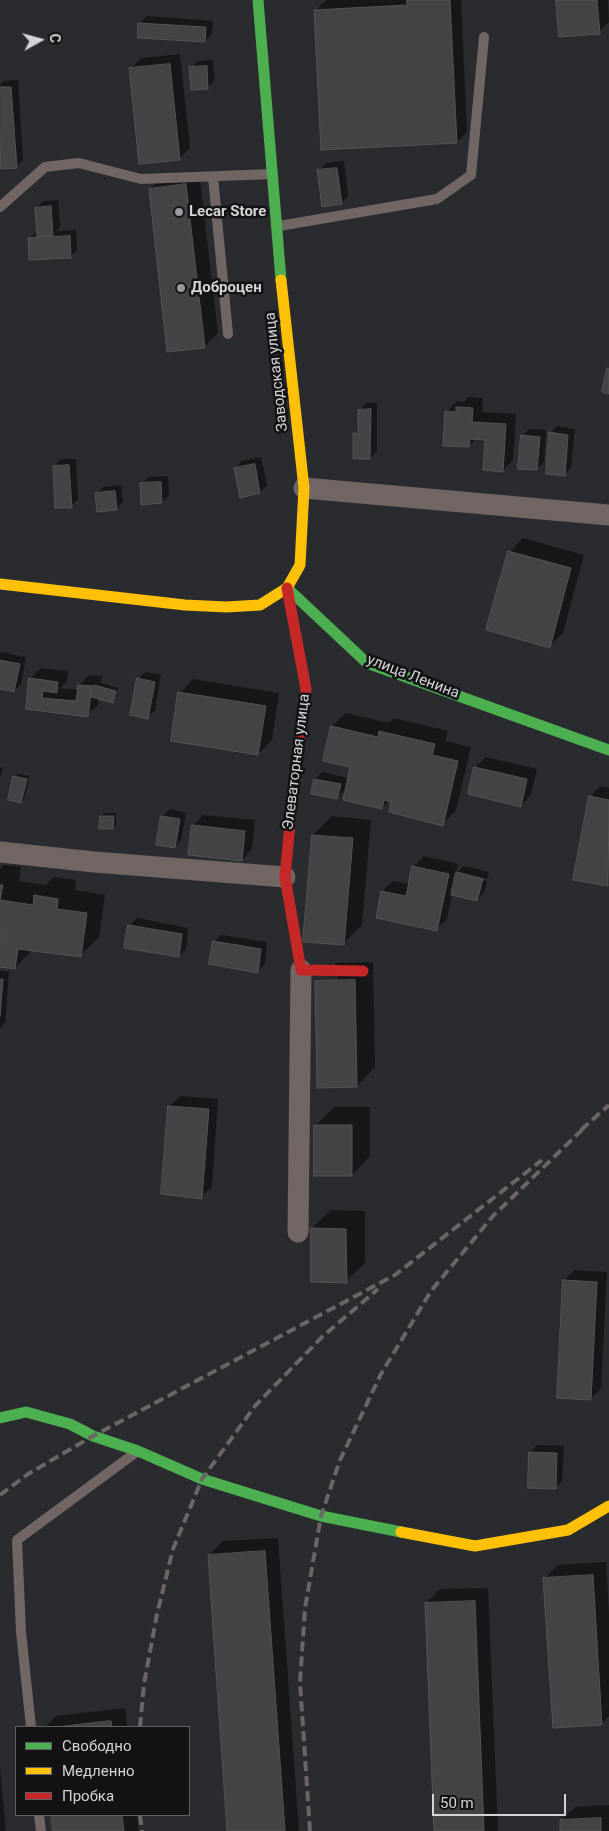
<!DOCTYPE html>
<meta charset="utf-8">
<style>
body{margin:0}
#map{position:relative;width:609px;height:1831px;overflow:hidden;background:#2a2b2f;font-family:Roboto,sans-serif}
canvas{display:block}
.legend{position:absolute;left:15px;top:1726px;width:175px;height:90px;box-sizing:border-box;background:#131315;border:1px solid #606063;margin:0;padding:6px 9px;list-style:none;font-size:15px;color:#d4d4d8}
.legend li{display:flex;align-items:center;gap:10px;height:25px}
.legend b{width:25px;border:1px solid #606063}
.north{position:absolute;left:15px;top:15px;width:50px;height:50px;-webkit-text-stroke:4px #131315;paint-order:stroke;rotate:83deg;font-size:14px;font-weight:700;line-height:20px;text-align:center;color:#d4d4d8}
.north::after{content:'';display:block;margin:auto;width:18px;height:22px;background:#d4d4d8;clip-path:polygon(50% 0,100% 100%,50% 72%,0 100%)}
.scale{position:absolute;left:432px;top:1794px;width:134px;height:22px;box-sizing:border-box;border:2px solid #d4d4d8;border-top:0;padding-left:6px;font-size:15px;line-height:18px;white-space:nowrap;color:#d4d4d8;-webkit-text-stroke:4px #131315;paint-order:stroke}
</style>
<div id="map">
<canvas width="609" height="1831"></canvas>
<ul class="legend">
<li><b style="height:6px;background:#4caf50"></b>Свободно</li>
<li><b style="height:6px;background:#ffc107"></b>Медленно</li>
<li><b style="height:6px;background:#c62828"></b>Пробка</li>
</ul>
<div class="north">С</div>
<div class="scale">50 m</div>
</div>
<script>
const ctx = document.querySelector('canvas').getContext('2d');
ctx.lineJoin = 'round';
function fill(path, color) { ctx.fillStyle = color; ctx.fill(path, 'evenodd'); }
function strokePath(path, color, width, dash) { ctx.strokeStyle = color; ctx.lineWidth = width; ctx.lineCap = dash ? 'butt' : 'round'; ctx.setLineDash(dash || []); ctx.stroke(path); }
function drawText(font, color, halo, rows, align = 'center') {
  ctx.font = font + ' Roboto,sans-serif'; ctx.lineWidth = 5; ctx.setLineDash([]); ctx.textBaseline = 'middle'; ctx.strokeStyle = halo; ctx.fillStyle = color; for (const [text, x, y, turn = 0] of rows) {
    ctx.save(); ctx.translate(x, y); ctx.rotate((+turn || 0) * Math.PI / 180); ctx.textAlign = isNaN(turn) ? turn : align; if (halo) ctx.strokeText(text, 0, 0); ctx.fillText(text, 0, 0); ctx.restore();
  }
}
fill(new Path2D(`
 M326,0H461L467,132L457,142L316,10Z
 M557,0H608L609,22L599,32Z
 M147,16L213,21L212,34L205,41L140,24Z
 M180,54L190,148L179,159L130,69L141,58Z
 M213,60L215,80L208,87L191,68L198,61Z
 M18,80L23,160L16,167L0,168V85L4,81Z
 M344,161L348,196L341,203L319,170L326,163Z
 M199,171L218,333L204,347L150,189L164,176Z
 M58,200L60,227L56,231L76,230L77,250L70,257L29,238L38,231L36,208L43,201Z
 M468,397L483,398L482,412L516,414L513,460L502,471L486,439L477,438L469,446L446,412L457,401L464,402Z
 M366,403H377V451L370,458L355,434L359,429V410Z
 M557,426L575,429L571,468L564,475L550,433Z
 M529,429L546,430L544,462L537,469L522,436Z
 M261,457L267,485L260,492L235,468L242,461Z
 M61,459H76L78,499L71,506L54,466Z
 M168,476L169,495L162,502L141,484L148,477Z
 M121,485L123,502L116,509L96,494L103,487Z
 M523,538L584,555L563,633L549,646L510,552Z
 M0,652L26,657L21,684L14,691L0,688Z
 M41,668L68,671L67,681L60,688L78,690L79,685L89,675L102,676L101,683L118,688L115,698L112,701L99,698L98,705L87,715L27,708L30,679Z
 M145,672L161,675L155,710L148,717L138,679Z
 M193,679L279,693L272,740L258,754L180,693Z
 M346,713L389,723L394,718L448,731L445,741L471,747L456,810L443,824L393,801L390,800L382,808L347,788L337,798L315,779L322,772L349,778L352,766L325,760L332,726Z
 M486,757L537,769L531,795L521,806L475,767Z
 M0,767L3,768L0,778Z
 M18,774L29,776L24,799L21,802L15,777Z
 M600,786L609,788V883L607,885L590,797Z
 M170,809L186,813L181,840L174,847L163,816Z
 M104,813H116V825L113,828L101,817Z
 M203,815L255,820L252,849L242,860L193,826Z
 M332,816L371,820L362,925L343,944L313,835Z
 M424,856L458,864L456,873L464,866L489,872L487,879L460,872V875L487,881L484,893L477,900L452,894L447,919L436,930L382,891L393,881L410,884L413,867Z
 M4,865L21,867L19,881L45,885L54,877L76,880L75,890L105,895L99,937L80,956L33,949L15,968L0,966V869Z
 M137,918L188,928L186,949L179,956L126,947L130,925Z
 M221,935L267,942L265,964L258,971L214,942Z
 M373,962L375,1067L357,1086L335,963Z
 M0,971L9,972L5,1023L0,1028Z
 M180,1096L218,1099L212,1187L201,1197L170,1106Z
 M334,1107H370V1156L352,1175L315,1126Z
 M331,1210L365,1211V1263L346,1281L312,1228Z
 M574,1270L607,1272L601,1388L591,1399L564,1281Z
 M537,1445L564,1446L562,1481L555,1488L530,1452Z
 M278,1538L299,1831H229L209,1555L223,1541Z
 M606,1562L609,1613V1716L601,1724L545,1578L558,1565Z
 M488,1588L498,1831H436L426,1603L440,1589Z
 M125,1708L127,1727H45L56,1716Z
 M0,1767L6,1831H0Z
 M609,1805V1831H562L561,1821L575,1807Z
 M53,1815H137L139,1831H55Z`), '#0007');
const building = new Path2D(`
 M407,0H450L457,143L321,150L314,10L407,5Z
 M556,0H597L600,34L559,37Z
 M138,23L206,27L205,42L138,38Z
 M170,64L180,160L139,164L129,68Z
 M207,66L208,89L191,90L189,67Z
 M0,87H11L17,168L1,169Z
 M337,168L342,204L322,207L317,170Z
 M186,184L205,348L167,352L149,189Z
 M51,206L53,235L37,237L35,208Z
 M70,236L71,258L29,260L28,238Z
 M607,368L609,369V394L602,392Z
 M456,407L473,408L472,422L506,424L503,472L483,470L485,440L470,439L469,447L443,446L445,411L456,412Z
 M371,409L370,459H353V433H358V410Z
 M549,432L568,435L565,476L546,474Z
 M521,435L540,437L537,470L518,469Z
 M255,464L260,493L240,498L234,468Z
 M69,465L72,508H55L53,466Z
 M161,482L162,503L141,505L140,483Z
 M115,491L117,510L97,512L95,493Z
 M508,551L571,568L550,648L486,630Z
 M0,660L20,664L14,692L0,689Z
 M29,678L58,682L57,693L43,691L42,698L76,701L78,685L92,686L88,717L26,709Z
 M137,678L155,682L148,719L130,715Z
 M94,685L116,691L113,703L91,697Z
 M178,692L266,706L258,755L171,741Z
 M331,726L378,737L379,731L435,744L432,755L458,761L443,826L389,812L391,802L384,800L382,809L343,800L350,767L323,761Z
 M474,767L527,779L521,807L468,794Z
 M13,776L27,779L21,803L8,800Z
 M314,779L341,784L337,799L311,794Z
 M589,796L609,800L608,886L573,880Z
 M100,816H114L113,829H99Z
 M161,816L180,819L175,848L156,845Z
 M192,825L245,831L242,861L188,855Z
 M312,835L353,838L344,945L303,942Z
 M412,866L449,874L437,931L376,918L381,891L406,896Z
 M456,872L483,879L477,901L451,895Z
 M0,885H3L0,900L33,905L34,895L58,899L57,909L87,913L81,957L18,949L15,969L0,967Z
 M128,925L182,934L179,957L124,948Z
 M213,941L261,949L258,973L209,964Z
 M0,979H3L0,1016Z
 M355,980L357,1087L317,1088L315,981Z
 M168,1106L209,1109L202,1199L161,1194Z
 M314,1125H352V1176H314Z
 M311,1228L346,1229L347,1283L311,1282Z
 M563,1280L597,1282L591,1400L557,1398Z
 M529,1452L557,1453L556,1489L528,1488Z
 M265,1551L285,1831H227L208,1555Z
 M593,1575L602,1725L553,1728L543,1578Z
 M475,1601L484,1831H434L425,1603Z
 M111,1721L112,1727H57Z
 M51,1815H122L124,1831H53Z
 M601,1818V1831H560V1820Z`);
fill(building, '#444446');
strokePath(building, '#535356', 1);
strokePath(new Path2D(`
 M213,177L228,334
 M0,207L45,167L79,163L141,179L272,174
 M279,226L437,199L471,175L484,37
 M31,1727L21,1632L17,1540L135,1453
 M39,1815L41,1831`), '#726665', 10);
strokePath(new Path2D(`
 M304,488L609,515
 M0,852L94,862L285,877
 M298,1232L301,970`), '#726665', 21);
strokePath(new Path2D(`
 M258,0L281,280
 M287,588L367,663L609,750
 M0,1418L26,1412L70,1424L93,1436L138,1451L202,1479L321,1516L401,1532`), '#4caf50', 11);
strokePath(new Path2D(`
 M281,280L304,488L300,565L287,588
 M0,584L185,605L226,607L260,605L287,588
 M401,1532L475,1546L568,1530L609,1506`), '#ffc107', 11);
strokePath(new Path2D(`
 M287,588L306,689L292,802L285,877L301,970L363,971`), '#c62828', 11);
strokePath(new Path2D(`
 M581,1130L609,1105
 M0,1495L28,1474L93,1436L395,1275L542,1160
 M140,1727L144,1684L157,1614L173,1549L202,1479L255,1406L322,1337L378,1289
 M140,1815L142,1831
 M310,1831L300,1682L305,1608L321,1516L340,1460L381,1374L431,1291L493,1216L586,1126`), '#6b6566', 4, [10, 5]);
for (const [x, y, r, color] of [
 [179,212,5,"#98999d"],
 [181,288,5,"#98999d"]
]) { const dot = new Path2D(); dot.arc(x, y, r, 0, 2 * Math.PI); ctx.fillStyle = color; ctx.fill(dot); strokePath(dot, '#131315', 2); }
drawText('bold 15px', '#d4d4d8', '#131315', [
 ["Lecar Store",189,212],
 ["Доброцен",191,288]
], 'left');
drawText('15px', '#d4d4d8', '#131315', [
 ["Заводская улица",277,372,-96],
 ["улица Ленина",413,677,21],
 ["Элеваторная улица",297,762,-83]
]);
</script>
